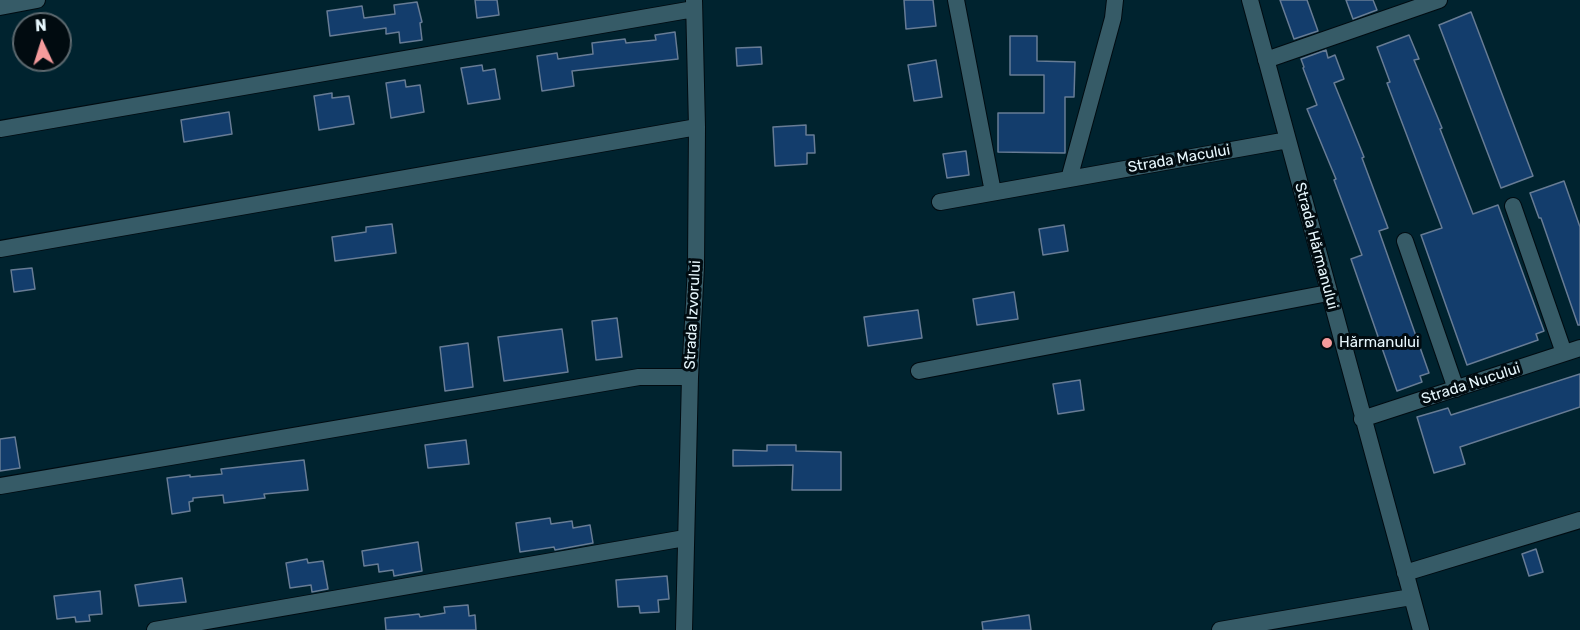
<!DOCTYPE html>
<meta charset="utf-8">
<style>
body{margin:0}
#map{position:relative;width:1580px;height:630px;overflow:hidden;background:#00232f;font-family:Rubik,sans-serif}
canvas{display:block}
.north{position:absolute;left:12px;top:12px;width:60px;height:60px;box-sizing:border-box;background:#010b10;border:2px solid #5d696f;border-radius:50%;rotate:356deg;font-size:16px;font-weight:700;line-height:24px;text-align:center;color:#e7f7fd}
.north::after{content:'';display:block;margin:auto;width:21px;height:27px;background:#f59b9c;clip-path:polygon(50% 0,100% 100%,50% 72%,0 100%)}
</style>
<div id="map">
<canvas width="1580" height="630"></canvas>
<div class="north">N</div>
</div>
<script>
const ctx = document.querySelector('canvas').getContext('2d');
ctx.lineJoin = 'round';
function fill(path, color) { ctx.fillStyle = color; ctx.fill(path, 'evenodd'); }
function strokePath(path, color, width, dash) { ctx.strokeStyle = color; ctx.lineWidth = width; ctx.lineCap = dash ? 'butt' : 'round'; ctx.setLineDash(dash || []); ctx.stroke(path); }
function drawText(font, color, halo, rows, align = 'center') {
  ctx.font = font + ' Rubik,sans-serif'; ctx.lineWidth = 6; ctx.setLineDash([]); ctx.textBaseline = 'middle'; ctx.strokeStyle = halo; ctx.fillStyle = color; for (const [text, x, y, turn = 0] of rows) {
    ctx.save(); ctx.translate(x, y); ctx.rotate((+turn || 0) * Math.PI / 180); ctx.textAlign = isNaN(turn) ? turn : align; if (halo) ctx.strokeText(text, 0, 0); ctx.fillText(text, 0, 0); ctx.restore();
  }
}
const building = new Path2D(`
 M475,0H497L499,15L477,18Z
 M904,0H933L936,26L906,29Z
 M1280,0H1307L1318,31L1294,39Z
 M1346,0H1373L1377,10L1353,19Z
 M417,2L422,22L420,23L422,40L400,43L399,32L386,34V28L330,36L327,11L362,6L364,18L395,14L394,5Z
 M1471,12L1533,176L1501,188L1439,25Z
 M675,32L678,59L572,71L574,86L542,91L537,56L557,53L558,59L593,54L592,43L625,39L626,43L656,40L655,35Z
 M1409,35L1419,59L1414,60L1442,128L1440,129L1473,214L1498,205L1544,331L1536,334L1538,340L1467,365L1421,235L1442,228L1387,83L1390,82L1377,47Z
 M1010,36H1037V61L1075,62L1074,97H1065V153L998,152V113H1044V75H1010Z
 M761,47L762,64L737,66L736,48Z
 M1326,50L1328,58L1335,55L1344,79L1334,83L1364,157L1362,158L1388,228L1379,231L1429,373L1420,376L1422,382L1397,391L1351,259L1362,255L1334,180L1336,179L1307,109L1317,105L1303,68L1304,67L1301,59Z
 M936,60L942,97L914,101L908,65Z
 M482,65L483,71L495,69L500,99L468,104L461,68Z
 M405,80L406,87L420,85L424,112L391,118L386,83Z
 M332,93V98L349,96L354,124L319,130L314,96Z
 M229,112L232,134L184,142L181,120Z
 M806,125V135H814L815,153H807V164L775,166L773,127Z
 M966,151L969,175L947,178L943,154Z
 M1564,181L1580,227V325H1578L1541,218H1539L1530,193Z
 M392,224L396,253L335,261L332,237L366,232V227Z
 M1064,225L1068,251L1043,255L1039,229Z
 M32,268L35,289L14,292L11,270Z
 M1014,292L1018,319L977,325L973,299Z
 M918,310L922,338L868,346L864,317Z
 M617,318L622,357L596,360L592,321Z
 M562,329L568,372L504,381L498,337Z
 M468,343L473,387L445,391L440,347Z
 M1580,374V407L1460,447L1465,464L1434,473L1417,417L1448,408L1451,415Z
 M1080,380L1084,410L1058,414L1053,384Z
 M15,437L20,468L0,471V439Z
 M466,440L469,464L428,468L425,445Z
 M767,445H796V451L841,452V490H792L793,465L733,466V450L767,451Z
 M304,460L308,490L264,494L265,498L224,503L223,495L193,498V501L189,502L190,511L172,514L167,478L190,475V477L222,474L221,469Z
 M550,518L551,524L572,521L573,528L590,525L593,543L555,550L554,547L520,552L516,523Z
 M418,542L422,571L394,576L393,570L379,572L378,564L364,566L362,551Z
 M1536,549L1543,572L1529,576L1522,554Z
 M307,559L308,563L323,561L328,589L312,592L311,585L290,588L286,563Z
 M667,576L669,599L658,600L659,612L640,613L639,606L618,607L616,580Z
 M182,578L186,602L139,606L135,585Z
 M100,591L102,614L89,615L90,621L76,622L75,617L57,619L54,596Z
 M468,605L469,616L475,615L476,630H386L385,618L419,614L420,617L445,613L444,607Z
 M1029,615L1031,630H983L982,622Z`);
fill(building, '#133d6c');
strokePath(building, '#677c95', 1.5);
const minor = new Path2D(`
 M956,0L993,192
 M1250,0L1421,630
 M0,7L37,0
 M1266,60L1439,0
 M0,129L694,9
 M1069,179L1113,18L1115,0
 M940,202L1288,140
 M1513,206L1564,353
 M1405,241L1456,389
 M0,249L697,127
 M919,371L1328,293
 M1362,419L1580,348
 M0,486L639,377H690
 M1405,573L1580,520
 M155,630L685,538
 M684,630L690,377L696,267L697,127L694,0
 M1220,630L1411,597`);
strokePath(minor, '#000b11', 18);
strokePath(minor, '#365b67', 16);
for (const [x, y, r, color] of [
 [1327,343,6,"#f59b9c"]
]) { const dot = new Path2D(); dot.arc(x, y, r, 0, 2 * Math.PI); ctx.fillStyle = color; ctx.fill(dot); strokePath(dot, '#010b10', 2); }
drawText('15px', '#e7f7fd', '#010b10', [
 ["Strada Macului",1179,159,-10],
 ["Strada Hărmanului",1316,246,75],
 ["Strada Izvorului",693,315,-87],
 ["Strada Nucului",1471,384,-18]
]);
drawText('15px', '#e7f7fd', '#010b10', [
 ["Hărmanului",1339,343]
], 'left');
</script>
